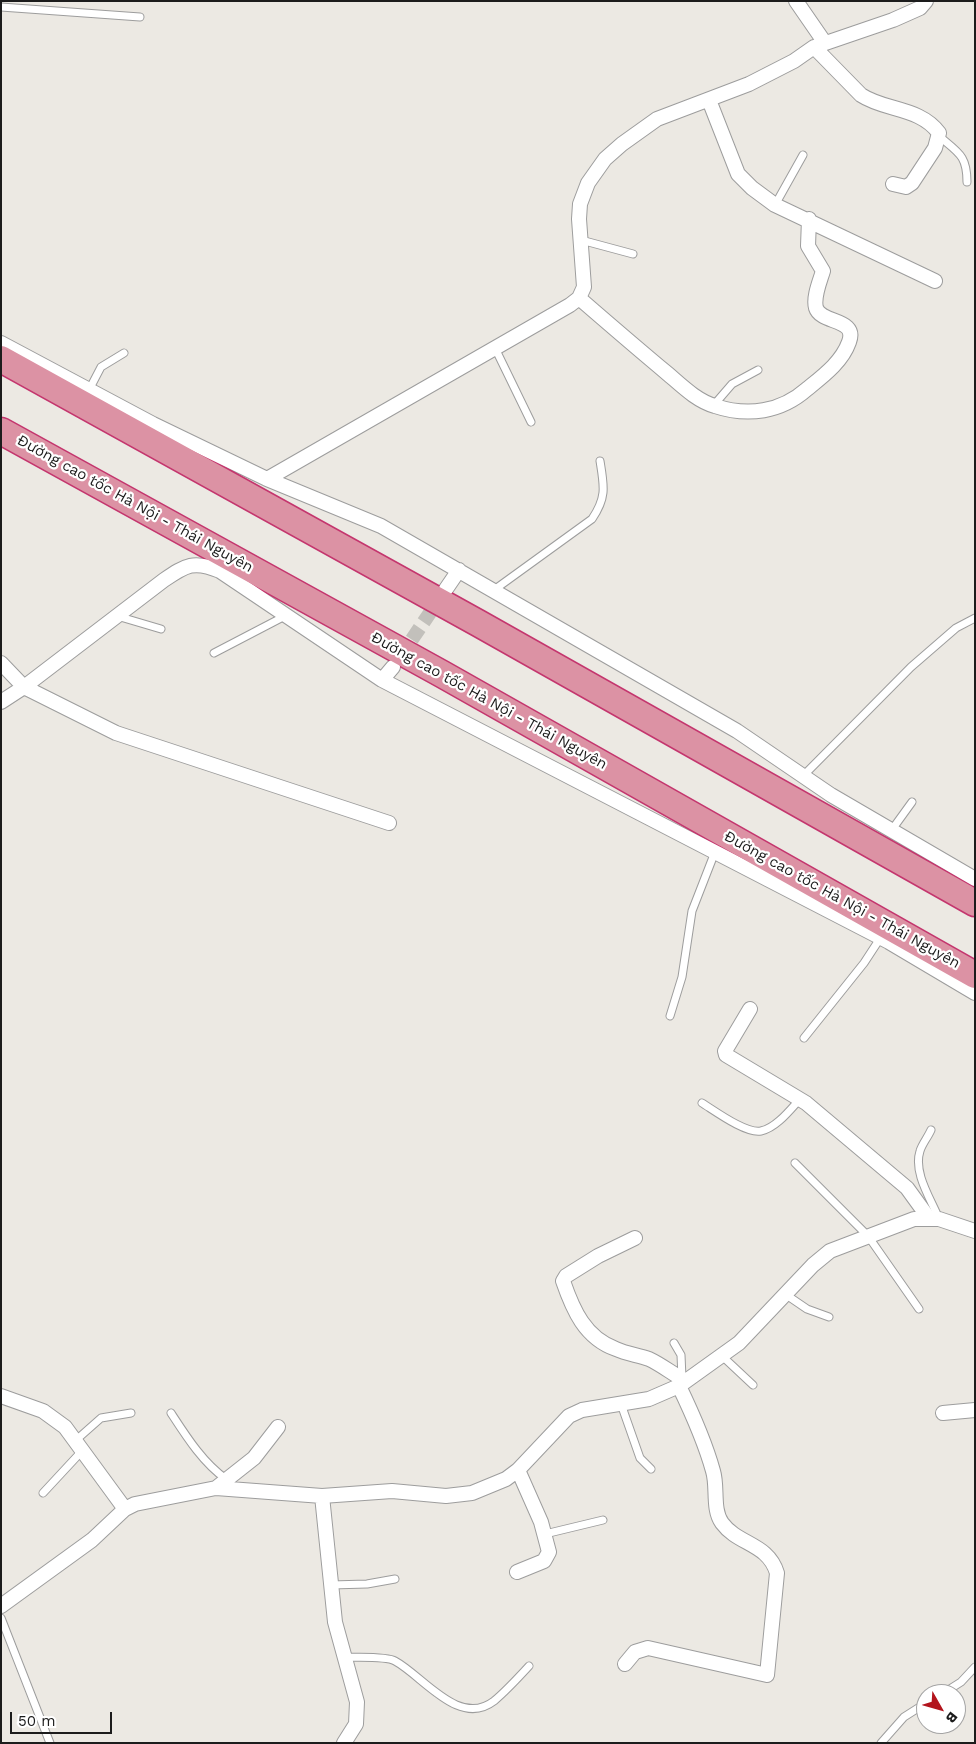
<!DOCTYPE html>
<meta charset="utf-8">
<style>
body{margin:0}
#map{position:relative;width:976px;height:1744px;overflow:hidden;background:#ece9e3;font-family:"Work Sans",sans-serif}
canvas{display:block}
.frame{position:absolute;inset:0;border:2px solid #1c1c1c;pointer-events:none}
.north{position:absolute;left:916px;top:1684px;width:50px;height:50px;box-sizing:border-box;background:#fff;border:1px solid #a4a4a4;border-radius:50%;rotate:128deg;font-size:14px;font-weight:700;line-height:20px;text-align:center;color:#1c1c1c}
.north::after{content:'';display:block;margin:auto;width:18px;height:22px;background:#b3151d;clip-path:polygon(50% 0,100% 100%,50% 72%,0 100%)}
.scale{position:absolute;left:10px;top:1712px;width:102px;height:22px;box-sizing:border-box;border:2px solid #1c1c1c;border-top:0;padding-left:6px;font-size:15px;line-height:18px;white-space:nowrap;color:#1c1c1c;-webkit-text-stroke:4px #fff;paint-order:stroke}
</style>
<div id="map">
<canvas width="976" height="1744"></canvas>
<div class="frame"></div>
<div class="north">B</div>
<div class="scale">50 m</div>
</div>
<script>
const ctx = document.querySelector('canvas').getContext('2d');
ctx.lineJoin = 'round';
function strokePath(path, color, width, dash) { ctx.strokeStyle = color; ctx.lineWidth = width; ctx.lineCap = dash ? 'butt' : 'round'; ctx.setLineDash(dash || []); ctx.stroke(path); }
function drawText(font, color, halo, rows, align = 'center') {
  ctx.font = font + ' "Work Sans",sans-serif'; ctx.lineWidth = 4.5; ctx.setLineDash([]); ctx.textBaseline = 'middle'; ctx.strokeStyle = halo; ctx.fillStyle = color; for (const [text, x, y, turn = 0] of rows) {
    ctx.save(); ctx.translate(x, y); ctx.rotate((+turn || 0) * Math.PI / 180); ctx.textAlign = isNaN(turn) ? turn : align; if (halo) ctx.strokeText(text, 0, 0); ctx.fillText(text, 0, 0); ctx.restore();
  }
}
strokePath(new Path2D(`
 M400,657L440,598`), '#c2c0bb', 14, [14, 7]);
const lane = new Path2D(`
 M1,7L140,17
 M940,137C959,153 967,156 967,182
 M775,205L803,155
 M581,240L633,254
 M495,348L531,422
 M89,390L101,367L124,353
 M713,406L732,384L758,370
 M494,590L592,519C607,497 604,486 600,461
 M117,616L161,629
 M214,653L285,616
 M803,776L911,667L956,628L975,618
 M891,831L912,802
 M670,1016L682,977L692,911L715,852
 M804,1038L864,963L881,937
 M702,1103C715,1111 746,1134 761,1131C776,1128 790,1110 800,1099
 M931,1130C928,1137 922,1144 920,1151C913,1173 931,1199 939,1219
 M795,1163L868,1236L919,1309
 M785,1294L807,1309L829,1317
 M674,1343L681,1355L682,1378
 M721,1355L753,1385
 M621,1404L640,1458L651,1469
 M171,1413C186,1436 203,1463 226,1479
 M75,1441L101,1418L131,1413
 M43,1493L82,1451
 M545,1534L603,1520
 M331,1585L367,1584L395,1579
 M1,1618L50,1743
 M346,1657C357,1658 386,1656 395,1661C423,1676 459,1728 494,1701C506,1691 518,1678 529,1666
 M942,1694L961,1682L975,1667
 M881,1743L904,1717L926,1703`);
const street = new Path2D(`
 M796,1L825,43
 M814,47L861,95C885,111 920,107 939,133L935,148L912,183L906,187L893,184
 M709,100L738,174L752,188L775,205L935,281
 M579,298C609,324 638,349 668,374C682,386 697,401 715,406C748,417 781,412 807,389C823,376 842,362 849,342C858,318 821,324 816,308C813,297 820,281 823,271L808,246L809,219
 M1,343L153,424L267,479L381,526L737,731L831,795L975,879
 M267,479L570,305L579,298L584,287L579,219L580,204L588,183L605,159L622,144L657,119L749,84L794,61L814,47L893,20L920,8L926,1
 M446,589L459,570
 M1,663L24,687L116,733L389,823
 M382,680L393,667
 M1,702L24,687L164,580C186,565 194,560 220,571L382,680L889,942L975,993
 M750,1009L725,1051L726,1055L806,1103L907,1188L928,1217
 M635,1238L598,1256L566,1276L563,1281C573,1310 585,1338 616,1349C627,1354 638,1355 649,1359C662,1365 674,1375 686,1381
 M1,1396L43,1411L65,1427L125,1509
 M943,1413L975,1410
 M216,1488L254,1458L278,1427
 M322,1496L335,1622L357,1702L356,1724L344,1743
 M517,1572L544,1561L549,1552L541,1522L518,1470
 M1,1606L92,1540L125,1509L135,1504L216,1488L322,1496L392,1491L446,1496L472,1493L506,1479L518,1470L569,1416L582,1410L649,1399L679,1386L739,1343L813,1265L830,1251L914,1219H939L975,1231
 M625,1664L635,1652L648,1648L767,1675L777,1573C768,1543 738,1545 722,1523C712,1509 718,1487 713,1471C705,1442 692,1413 679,1386`);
const highway = new Path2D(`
 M1,359L478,623L975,903
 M1,431L442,674L975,975`);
strokePath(lane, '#9d9d9d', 9);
strokePath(street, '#9d9d9d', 16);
strokePath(highway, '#c4366e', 29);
strokePath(lane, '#fff', 7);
strokePath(street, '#fff', 14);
strokePath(highway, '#dc92a4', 26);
drawText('15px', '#1c1c1c', '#fff', [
 ["Đường cao tốc Hà Nội - Thái Nguyên",135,504,29],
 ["Đường cao tốc Hà Nội - Thái Nguyên",489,701,29],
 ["Đường cao tốc Hà Nội - Thái Nguyên",842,900,29]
]);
</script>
